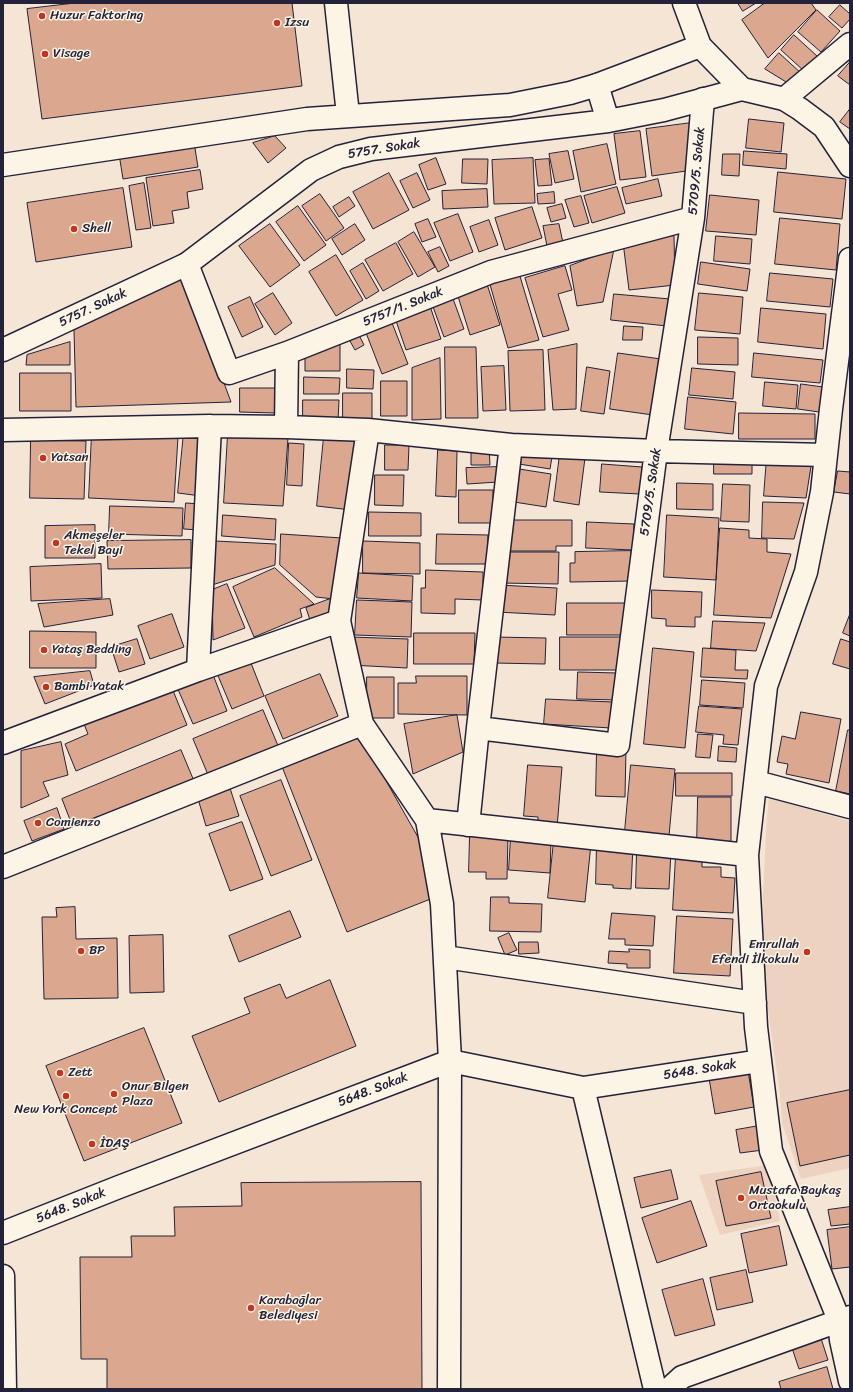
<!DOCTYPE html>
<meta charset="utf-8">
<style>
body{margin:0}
#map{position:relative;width:853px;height:1392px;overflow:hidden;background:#f5e5d4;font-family:Sriracha,sans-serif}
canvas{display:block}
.frame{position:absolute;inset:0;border:4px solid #22223b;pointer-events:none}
</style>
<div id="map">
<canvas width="853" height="1392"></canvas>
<div class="frame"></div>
</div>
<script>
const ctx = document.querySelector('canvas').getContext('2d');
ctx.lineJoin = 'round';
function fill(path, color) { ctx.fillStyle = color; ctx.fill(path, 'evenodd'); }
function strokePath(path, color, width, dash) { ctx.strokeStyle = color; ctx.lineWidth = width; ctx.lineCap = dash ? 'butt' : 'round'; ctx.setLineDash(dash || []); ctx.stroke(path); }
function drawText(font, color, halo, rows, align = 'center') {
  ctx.font = font + ' Sriracha,sans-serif'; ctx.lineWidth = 3; ctx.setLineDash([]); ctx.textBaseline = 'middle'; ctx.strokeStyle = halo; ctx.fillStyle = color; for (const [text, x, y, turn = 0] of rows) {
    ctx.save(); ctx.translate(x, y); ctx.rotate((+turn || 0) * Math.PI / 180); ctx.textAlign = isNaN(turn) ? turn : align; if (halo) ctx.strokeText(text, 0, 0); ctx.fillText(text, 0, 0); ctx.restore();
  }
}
fill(new Path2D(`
 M769,798L850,821V1168L801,1179L782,1123L780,1094L765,990L762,915L767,816Z
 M768,1165L780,1221L720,1235L699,1175Z`), '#edd2bf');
const building = new Path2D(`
 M75,3H292L302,86L42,119L27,9Z
 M738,3H756L743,11Z
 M765,3H811L816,10L768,58L742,20Z
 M840,5L850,14V19L842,28L829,17Z
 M817,10L840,31L821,52L798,32Z
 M794,35L817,56L804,71L781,50Z
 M779,53L802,74L791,85L765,69Z
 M850,62V85L838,76Z
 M850,109V129L840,122Z
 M749,119L784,123L781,152L746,148Z
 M691,123L686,171L652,176L646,129Z
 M640,131L646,177L620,180L614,134Z
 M275,136L286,148L268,163L253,143Z
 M194,142L198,167L123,179L119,154Z
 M607,144L616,184L581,192L573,151Z
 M568,151L574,179L555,183L549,154Z
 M744,151L787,154L786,169L743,165Z
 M723,154H740L739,176L722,175Z
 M436,158L446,184L428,190L419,165Z
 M533,158L535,203L494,204L492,160Z
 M463,159H488L487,184L462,183Z
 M549,159L552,185L538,186L535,160Z
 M200,170L203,189L187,192L189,208L172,211L174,223L153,226L146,178Z
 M778,172L846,179L842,219L774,212Z
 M389,173L409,210L373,229L353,192Z
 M417,173L430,200L413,208L400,181Z
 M658,179L662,196L626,204L622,188Z
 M144,183L151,228L136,230L129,186Z
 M617,187L625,213L592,223L584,196Z
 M123,188L132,247L36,262L27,203Z
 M487,189L488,207L443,209L442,191Z
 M554,192L555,203L538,204L537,194Z
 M320,194L344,228L326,241L302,206Z
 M710,195L759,200L756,235L706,231Z
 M581,196L589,223L574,227L565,200Z
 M349,197L355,206L339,217L333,207Z
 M562,204L566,218L551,222L547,208Z
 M298,206L326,245L304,261L276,222Z
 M532,207L542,238L505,250L495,218Z
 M458,214L473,252L450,261L434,223Z
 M780,218L840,224L836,270L775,264Z
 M428,219L436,237L422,242L415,224Z
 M489,220L498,245L479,252L470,227Z
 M270,224L300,265L270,287L239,246Z
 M355,224L365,240L342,255L332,239Z
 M559,224L563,243L547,246L543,226Z
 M414,232L435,267L418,277L398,242Z
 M674,236L675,285L629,290L623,242Z
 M716,236L752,239L750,264L714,261Z
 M396,243L413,274L383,291L365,260Z
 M440,247L449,266L438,272L428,252Z
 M614,249L603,302L577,306L570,266Z
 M336,255L363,300L336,316L309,272Z
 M701,262L750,269L747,291L698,284Z
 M363,263L379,291L366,299L350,271Z
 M565,266L572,290L558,294L569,330L543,337L525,278Z
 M519,273L539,340L508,348L489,281Z
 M770,273L833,279L830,307L767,301Z
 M184,274L231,402L76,407L74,330Z
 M487,284L500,325L470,335L457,293Z
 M273,293L292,323L275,335L255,304Z
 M699,293L743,297L740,334L695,330Z
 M614,294L670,299L667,326L611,320Z
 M452,296L464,329L444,337L432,304Z
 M250,297L263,327L242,337L228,307Z
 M429,303L441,339L406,350L394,315Z
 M761,308L826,314L823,349L758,342Z
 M389,315L408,364L382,374L363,325Z
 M624,326L643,327L642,340H623Z
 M356,329L364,345L355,350L346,334Z
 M340,334V371H305V348Z
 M698,337L738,338V365L698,364Z
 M70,342V365H26L27,355Z
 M577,344L576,409L553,410L548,350Z
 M445,347H476L478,418H446Z
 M543,350L545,410L510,411L508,351Z
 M618,353L661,359L653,415L610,409Z
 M754,353L823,360L820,383L752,377Z
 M440,358L441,419L412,420V368Z
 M504,366L506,410L483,411L481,367Z
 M587,367L610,371L604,414L581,411Z
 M692,368L735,372L733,399L689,395Z
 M347,369L374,370L373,389L347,388Z
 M20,373H71V411H20Z
 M304,377L340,378L339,394H304Z
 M381,381H407V416H381Z
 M765,382L798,385L796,409L763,406Z
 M801,384L823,387L819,412L798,409Z
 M240,388H276V413L240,412Z
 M343,393H372V421H343Z
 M688,397L736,402L733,434L685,429Z
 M303,400H339L338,421L303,420Z
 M739,413L815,414V439H739Z
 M184,432L208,434L201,496L178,493Z
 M92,433L178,437L174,502L89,498Z
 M228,434L288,438L283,506L224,503Z
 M324,437L357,440L351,510L317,506Z
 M31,440L86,441L84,499L30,498Z
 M289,443L304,444L302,486L287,485Z
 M385,445H409L408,470H385Z
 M489,446L490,465H471V447Z
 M522,447L553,451L550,469L519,464Z
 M438,450L457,451L456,497L436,496Z
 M560,454L585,458L579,505L554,501Z
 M714,456H752V474H714Z
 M767,457L812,460L806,498L764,496Z
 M602,464L642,467L640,494L600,492Z
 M498,467V482L467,484L466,468Z
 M519,469L551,474L546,507L514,502Z
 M838,471L850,472V494L834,492Z
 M375,475H404L403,506L375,505Z
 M677,483L713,484V510L677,509Z
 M723,484L750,485L749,522L721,521Z
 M459,490H493V523H459Z
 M763,502L804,503L794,539L762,538Z
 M186,503L201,504L199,530L184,529Z
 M110,506L183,508L182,536L109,534Z
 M369,512L421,513V536H369Z
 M223,515L276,519L275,540L222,536Z
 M667,515L719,518L716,580L664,577Z
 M507,520H572V546H556V551H507Z
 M587,522L634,524L633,550L586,548Z
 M95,525V558H45V526Z
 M720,528L749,530V538L767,539V552L791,554L771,618L714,615Z
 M281,534L342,538L334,599L316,597L280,565Z
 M437,534L488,535L487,564H436Z
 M191,540V568L108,569L107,541Z
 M215,541L276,544L275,565L212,585Z
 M363,541L420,543V574L363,573Z
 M631,551L632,581L570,582V563H575V552Z
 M504,552H559L558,584L500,583Z
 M101,564L102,598L31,601L30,567Z
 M275,568L314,604L300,609L302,617L254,637L233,587Z
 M426,570L483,572V600L455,599V614L421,613V588H425Z
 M359,573L413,576L412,601L357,598Z
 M227,584L245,628L213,640L212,590Z
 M498,585L557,588L555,615L496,612Z
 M652,590L702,592L701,617H695V627L666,626V619L652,618Z
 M110,599L113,615L44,627L38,604Z
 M330,599L334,611L310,620L306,608Z
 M357,600L412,602L411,637L355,635Z
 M567,603H628V635H567Z
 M172,614L184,647L150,659L138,626Z
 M850,614V636L843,633Z
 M713,621L765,623L756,651L711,648Z
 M30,631L96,632V668H30Z
 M414,633H475L474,664H414Z
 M351,637L408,639L407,668L350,665Z
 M494,637L546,638L545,664L494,663Z
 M560,637H621V670H560Z
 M137,639L145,664L119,672L111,647Z
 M841,639L850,642V669L833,664Z
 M653,648L694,652L685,748L644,744Z
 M703,648L736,650L735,670H748L747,679L701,677Z
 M249,658L264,696L232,709L216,671Z
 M90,671L94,685L45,704L34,677Z
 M212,672L227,711L193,724L177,687Z
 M578,672L618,673V700L577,699Z
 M320,674L338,716L283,739L265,696Z
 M416,676H467V715L398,714V683H416Z
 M367,677H394V718H367Z
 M702,680L745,683L743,708L700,705Z
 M172,688L187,725L76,771L65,744L88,734L84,724Z
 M546,699L612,702L611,728L544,724Z
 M699,706L742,709L738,745L723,744L724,735L696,732Z
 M263,710L279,748L209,777L193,739Z
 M801,712L841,719L829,783L786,774L788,764L777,762L782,736L795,739Z
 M457,715L463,752L413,774L404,724Z
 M848,730H850V794L836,791Z
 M359,733L423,846L433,898L347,932L281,764Z
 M698,734L713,735L710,758L696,757Z
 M61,742L68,775L43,782L49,796L21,808V751Z
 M719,746L737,748L736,762L718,761Z
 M597,748H626L625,797L596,796Z
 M181,750L194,781L74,830L62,799Z
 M528,765L562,767L557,828L538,827V817L524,816Z
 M631,765L675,769L669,836L625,831Z
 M676,773H732V796H676Z
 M281,780L312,860L271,876L240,796Z
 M228,782L239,816L206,826L196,792Z
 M698,797H731V846L697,845Z
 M57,808L64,829L32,841L24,821Z
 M242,822L263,879L230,891L209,834Z
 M470,834L508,835L507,879H486V872H469Z
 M511,837L551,840L550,873L509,870Z
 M554,841L591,844L585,902L548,898Z
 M597,843L633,845L631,889L613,888V885L596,884Z
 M637,850L671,851L669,889L636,888Z
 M676,855L702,856V867H721V877L735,878L733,913L673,910Z
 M491,897H509V903L542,904L541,932L490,931Z
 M75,907L76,939L117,938L118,998L44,999L42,917H57L56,908Z
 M290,911L301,937L239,962L229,936Z
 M612,913L655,916L653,946L625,945V939H609Z
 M677,916L733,919L730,976L674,973Z
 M509,933L517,950L505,955L498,938Z
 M163,935L164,992L130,993L129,936Z
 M519,942H538L539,953L519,954Z
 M629,949L650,950V968H627V964L608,963L609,951L629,952Z
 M330,980L356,1046L219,1102L192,1036L250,1013L244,998L280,984L286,998Z
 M144,1028L182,1123L84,1161L46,1066Z
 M747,1065L754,1107L715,1114L708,1072Z
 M850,1090V1155L800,1166L787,1103Z
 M759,1126L763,1150L740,1153L736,1130Z
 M671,1170L678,1199L641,1208L634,1178Z
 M761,1172L771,1218L726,1226L716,1181Z
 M421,1182L422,1389H107V1359H81L80,1257H132L131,1236H175L174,1207L242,1206L241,1183Z
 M691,1201L707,1246L657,1263L642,1218Z
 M850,1207V1224L831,1226L828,1210Z
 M779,1226L787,1265L749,1273L741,1234Z
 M850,1227V1267L832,1269L827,1230Z
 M746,1270L753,1302L717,1310L710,1278Z
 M703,1279L715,1325L675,1336L662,1290Z
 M819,1332L828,1360L799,1369L790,1342Z
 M827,1367L833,1389H781L779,1382Z`);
fill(building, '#dba78f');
strokePath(building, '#22223b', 1);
const minor = new Path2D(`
 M336,3L348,115
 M784,99L850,44
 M3,165L307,119L510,105L570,93L597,85L700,46
 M850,259L831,409L822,492L806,572L766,686L747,855L756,1027L771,1151L839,1320L841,1340L850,1381
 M187,264L229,373L287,353L491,272L693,218
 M286,427L287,353
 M3,430L210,426L286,427L368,430L511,445L656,451L826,455
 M339,621L368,430
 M198,670L210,426
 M478,728L618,745L656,451L693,218L703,99
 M3,743L198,670L339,621L362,724L427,820L442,904L450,1061L449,1389
 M756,782L850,807
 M427,820L747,855
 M468,825L478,728L511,445
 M3,867L362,724
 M445,957L755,1003
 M583,1088L655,1389
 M3,1233L119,1187L450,1061L583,1088L760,1061
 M669,1389L682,1377L850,1317`);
const major = new Path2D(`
 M684,3L700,46L742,89L784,99L800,109L824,127L850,166
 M597,85L608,121
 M3,350L187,264L311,170L339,157L371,149L608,121L664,110L742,89
 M3,1276L5,1389`);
strokePath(minor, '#22223b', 25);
strokePath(major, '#22223b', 25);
strokePath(minor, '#fcf5e5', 22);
strokePath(major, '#fcf5e5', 22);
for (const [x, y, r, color] of [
 [42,16,4,"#c8321e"],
 [277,23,4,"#c8321e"],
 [45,54,4,"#c8321e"],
 [74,229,4,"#c8321e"],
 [43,458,4,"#c8321e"],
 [56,543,4,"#c8321e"],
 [44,650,4,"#c8321e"],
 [46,687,4,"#c8321e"],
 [38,823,4,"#c8321e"],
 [81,951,4,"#c8321e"],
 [807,952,4,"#c8321e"],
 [60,1073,4,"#c8321e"],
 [114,1094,4,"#c8321e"],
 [66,1096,4,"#c8321e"],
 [92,1144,4,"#c8321e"],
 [741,1198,4,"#c8321e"],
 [251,1308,4,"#c8321e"]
]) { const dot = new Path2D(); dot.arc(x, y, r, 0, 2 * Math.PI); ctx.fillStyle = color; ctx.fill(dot); strokePath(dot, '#fcf5e5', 1.5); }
drawText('13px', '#22223b', '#fcf5e5', [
 ["Huzur Faktoring",50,16],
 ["Izsu",285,23],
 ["Visage",53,54],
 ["Shell",82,229],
 ["Yatsan",51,458],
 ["Akmeşeler",64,536],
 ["Tekel Bayi",64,551],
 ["Yataş Bedding",52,650],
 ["Bambi Yatak",54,687],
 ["Comienzo",46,823],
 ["Emrullah",799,945,"right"],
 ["Efendi İlkokulu",799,960,"right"],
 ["BP",89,951],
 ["Zett",68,1073],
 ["Onur Bilgen",122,1087],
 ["Plaza",122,1102],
 ["New York Concept",66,1110,"center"],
 ["İDAŞ",100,1144],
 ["Mustafa Baykaş",749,1191],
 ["Ortaokulu",749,1206],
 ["Karabağlar",259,1301],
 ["Belediyesi",259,1316]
], 'left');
drawText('13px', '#22223b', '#fcf5e5', [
 ["5757. Sokak",384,149,-9],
 ["5709/5. Sokak",697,171,-85],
 ["5757/1. Sokak",403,307,-22],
 ["5757. Sokak",93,308,-25],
 ["5709/5. Sokak",651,492,-82],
 ["5648. Sokak",700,1070,-9],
 ["5648. Sokak",373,1090,-21],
 ["5648. Sokak",71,1206,-22]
]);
</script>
